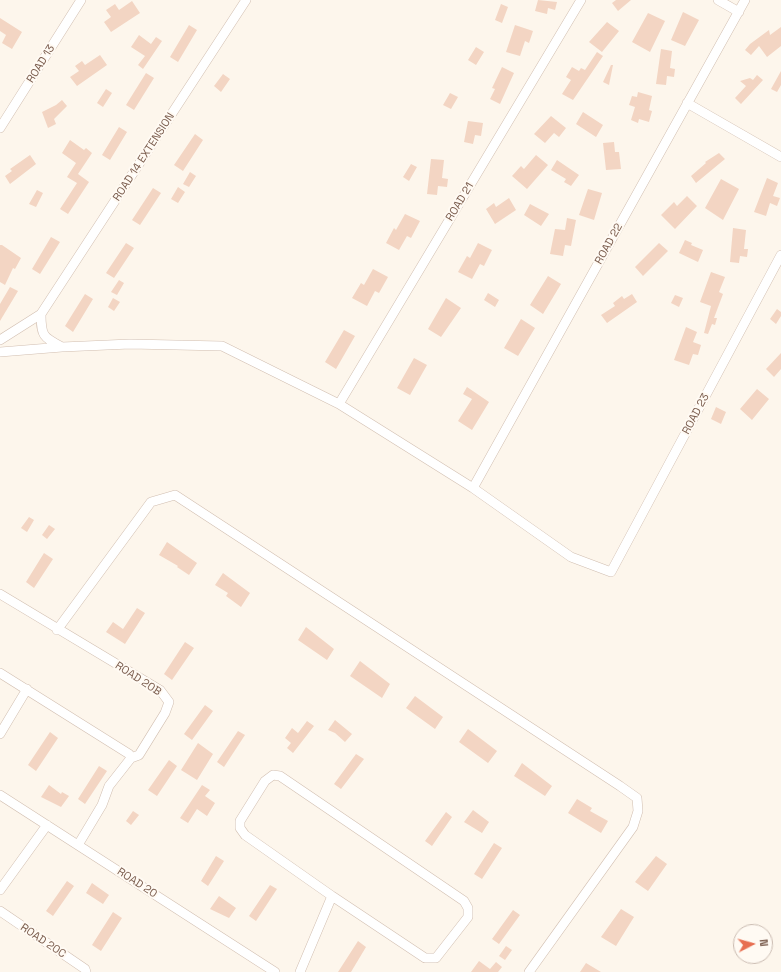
<!DOCTYPE html>
<style>
body{margin:0}
#map{position:relative;width:781px;height:972px;overflow:hidden;background:#fdf6ec;font-family:"Space Grotesk",sans-serif}
canvas{display:block}
.north{position:absolute;left:733px;top:924px;width:40px;height:40px;box-sizing:border-box;background:#fffaf3;border:1px solid #cabbb1;border-radius:50%;rotate:84deg;font-size:11px;font-weight:700;line-height:16px;text-align:center;color:#7a5c4d}
.north::after{content:'';display:block;margin:auto;width:14px;height:18px;background:#e76f51;clip-path:polygon(50% 0,100% 100%,50% 72%,0 100%)}
</style>
<div id="map">
<canvas width="781" height="972"></canvas>
<div class="north">N</div>
</div>
<script>
const ctx = document.querySelector('canvas').getContext('2d');
ctx.lineJoin = 'round';
function fill(path, color) { ctx.fillStyle = color; ctx.fill(path, 'evenodd'); }
function strokePath(path, color, width, dash) { ctx.strokeStyle = color; ctx.lineWidth = width; ctx.lineCap = dash ? 'butt' : 'round'; ctx.setLineDash(dash || []); ctx.stroke(path); }
function drawText(font, color, halo, rows, align = 'center') {
  ctx.font = font + ' "Space Grotesk",sans-serif'; ctx.lineWidth = 4; ctx.setLineDash([]); ctx.textBaseline = 'middle'; ctx.strokeStyle = halo; ctx.fillStyle = color; for (const [text, x, y, turn = 0] of rows) {
    ctx.save(); ctx.translate(x, y); ctx.rotate((+turn || 0) * Math.PI / 180); ctx.textAlign = isNaN(turn) ? turn : align; if (halo) ctx.strokeText(text, 0, 0); ctx.fillText(text, 0, 0); ctx.restore();
  }
}
fill(new Path2D(`
 M538,0L557,2L555,10L548,8L547,14L535,11Z
 M616,0H631L618,11L612,3Z
 M132,1L140,13L111,32L104,22L111,17L106,10L115,4L119,10Z
 M501,4L508,7L502,23L495,20Z
 M683,12L699,20L685,46L671,40Z
 M648,13L665,21L650,52L632,42Z
 M0,18L22,32L12,49L2,43L6,35L0,31Z
 M607,22L619,31L602,52L589,42Z
 M189,25L197,30L178,62L170,57Z
 M515,25L533,31L529,43L525,41L520,56L506,52Z
 M781,27V46L767,57L759,46L751,55L745,50L750,44L769,30L770,35Z
 M139,35L151,44L156,37L162,41L143,69L138,65L145,56L131,47Z
 M476,47L484,52L476,65L468,60Z
 M661,49L672,51L670,68L675,69L674,77L667,76L666,85L656,84Z
 M597,52L603,56L573,100L562,94L571,80L566,77L572,67L579,71L581,68L585,70Z
 M100,55L107,65L77,86L70,77L79,71L75,66L82,61L85,65Z
 M611,65H613L609,85L603,82Z
 M502,67L514,73L500,104L490,99L495,89L492,88Z
 M781,71V85L777,92L771,89Z
 M146,73L154,78L134,110L126,105Z
 M223,74L230,79L221,92L214,86Z
 M757,75L763,80L741,104L735,98L746,86L740,81L750,78L753,80Z
 M106,89L112,93L103,107L97,103Z
 M638,92L652,96L649,110L652,111L649,122L639,119L638,123L631,120L635,107L629,105L632,96L637,97Z
 M450,93L458,97L451,109L443,105Z
 M62,100L67,106L54,119L56,124L48,128L42,112L56,105Z
 M583,112L603,125L596,137L576,124Z
 M551,116L566,128L559,137L554,133L545,143L534,134Z
 M468,121L483,123L481,136L475,135L473,144L464,142Z
 M119,127L127,132L110,160L102,155Z
 M195,134L203,140L183,171L174,165Z
 M70,140L84,150L86,148L92,153L78,174L89,182L68,214L60,209L77,183L67,177L76,163L62,153Z
 M614,142L615,152H619L621,169L606,170L603,143Z
 M719,153L725,159L696,183L691,176L706,163L705,162Z
 M30,155L36,164L10,184L5,176L12,171L10,169Z
 M536,155L548,165L527,189L512,176L521,166L524,169Z
 M431,159L444,160L442,178L448,179L447,187L438,186L437,195L427,194Z
 M557,160L579,175L571,186L564,182L566,179L551,170Z
 M411,164L417,167L409,181L403,177Z
 M190,172L196,176L189,187L183,184Z
 M767,178L778,183L773,196L780,198L777,206L770,203L766,216L754,212Z
 M721,179L739,189L723,220L705,208Z
 M178,187L185,192L178,203L171,199Z
 M153,188L161,193L140,225L132,220Z
 M588,189L602,193L594,220L579,215Z
 M37,190L43,193L36,207L29,204Z
 M687,196L697,206L675,229L661,215L674,202L677,206Z
 M509,198L516,210L495,224L486,209L494,203L496,207Z
 M530,204L549,214L541,226L524,215Z
 M405,214L420,221L411,238L407,236L399,250L386,243L394,228L396,230Z
 M567,218L576,220L571,246L565,245L563,256L550,254L555,229L565,230Z
 M733,228L746,230L744,249H748L747,257L740,256L739,263L730,262Z
 M51,237L60,242L40,274L32,269Z
 M685,240L692,243L691,245L703,250L698,262L679,253Z
 M126,243L134,248L114,278L106,273Z
 M478,243L492,250L484,266L480,264L472,279L458,272L467,256L470,258Z
 M659,243L668,251L643,276L635,267Z
 M0,245H2L21,258L15,269L13,268L5,285L0,282Z
 M373,269L388,277L379,293L375,291L367,306L352,298L361,283L364,285Z
 M711,272L725,277L719,292L723,294L714,318H717L715,325L712,324L708,334L704,333L711,306L700,302Z
 M548,276L561,284L543,314L530,305Z
 M119,280L124,283L117,295L111,292Z
 M10,287L18,291L0,321V304Z
 M488,293L499,300L495,307L484,300Z
 M85,294L93,299L73,332L65,326Z
 M632,294L637,302L607,323L601,315L615,306L613,303L622,296L624,299Z
 M675,295L683,298L679,307L671,303Z
 M113,298L120,302L114,311L108,307Z
 M446,298L461,308L441,337L428,329Z
 M777,309L781,312V316L776,324L770,319Z
 M521,319L535,328L518,356L504,348Z
 M686,327L697,332L693,342L701,345L698,355L693,354L689,365L674,360Z
 M344,330L355,336L336,369L325,362Z
 M781,353V369L774,377L766,369Z
 M414,358L427,365L410,395L397,388Z
 M467,387L489,402L472,430L458,421L472,399L463,394Z
 M757,389L769,399L752,420L740,409Z
 M716,407L726,412L721,424L711,419Z
 M29,517L34,520L27,532L21,528Z
 M49,525L55,529L47,539L42,535Z
 M167,542L197,563L189,575L177,567L178,566L159,555Z
 M44,553L53,559L34,588L26,582Z
 M223,573L250,593L241,607L226,596L228,593L215,585Z
 M137,608L145,613L125,644L106,632L113,622L123,629Z
 M306,627L334,649L327,660L298,640Z
 M185,642L194,648L172,680L164,674Z
 M360,661L390,684L382,698L350,676Z
 M415,696L443,717L435,729L406,708Z
 M205,705L213,711L192,740L184,734Z
 M335,720L352,734L345,742L335,733L328,730Z
 M307,721L314,726L293,753L287,748L291,743L285,738L292,728L298,733Z
 M468,729L497,751L488,763L459,742Z
 M238,731L245,735L224,767L217,762Z
 M50,732L58,738L36,771L28,765Z
 M198,743L213,754L197,780L181,770Z
 M356,754L364,759L341,789L334,784Z
 M169,760L177,766L157,796L148,790Z
 M522,763L552,786L545,796L514,776Z
 M99,766L107,771L85,804L78,799Z
 M49,785L61,794L62,792L69,796L61,807L41,797Z
 M202,785L210,790L205,796L215,803L207,816L197,809L188,823L180,818Z
 M577,799L592,808L590,811L608,821L601,833L568,813Z
 M473,810L489,822L482,833L464,822Z
 M133,811L139,815L131,825L126,821Z
 M446,812L452,817L432,846L425,841Z
 M494,843L502,848L482,879L474,874Z
 M216,856L224,861L208,886L201,881Z
 M656,856L667,864L648,891L635,882Z
 M67,881L74,886L53,916L46,911Z
 M92,883L109,895L103,904L86,893Z
 M270,885L277,889L256,921L249,916Z
 M219,896L236,908L229,918L210,909Z
 M621,909L634,917L616,946L601,937Z
 M513,910L520,915L499,944L492,939Z
 M113,912L122,918L101,951L92,945Z
 M358,941L366,947L351,972H338Z
 M506,946L512,950L505,960L499,956Z
 M479,961L490,969L496,962L502,967L498,972H471Z
 M586,963L601,972H580Z`), '#f3d5c3');
const minor = new Path2D(`
 M718,0L739,12
 M687,103L781,157
 M0,128L81,0
 M41,314C41,336 43,337 62,347
 M0,340L41,314L246,0
 M0,352L62,347L130,344L222,346L339,404L473,488L571,557L611,572L781,255
 M339,404L581,0
 M473,488L745,0
 M0,594L160,690L169,702L165,713L139,755L131,758L129,754L0,673
 M57,630L151,502L175,495L620,786L637,798L638,811L633,827L529,972
 M0,734L27,689
 M273,775L280,776L464,901L468,908V917L436,958H425L332,896L245,835L240,828V821L265,781Z
 M0,795L275,972
 M78,845L102,805L109,786L131,758
 M0,890L47,825
 M0,911L85,969L86,972
 M300,972L332,896`);
strokePath(minor, '#d1beb0', 10);
strokePath(minor, '#fff', 9);
drawText('11px', '#7a5c4d', '#fffaf3', [
 ["ROAD 13",41,64,-58],
 ["ROAD 14 EXTENSION",144,157,-57],
 ["ROAD 21",460,202,-59],
 ["ROAD 22",609,244,-61],
 ["ROAD 23",696,414,-62],
 ["ROAD 20B",138,679,33],
 ["ROAD 20",137,883,33],
 ["ROAD 20C",43,941,34]
]);
</script>
